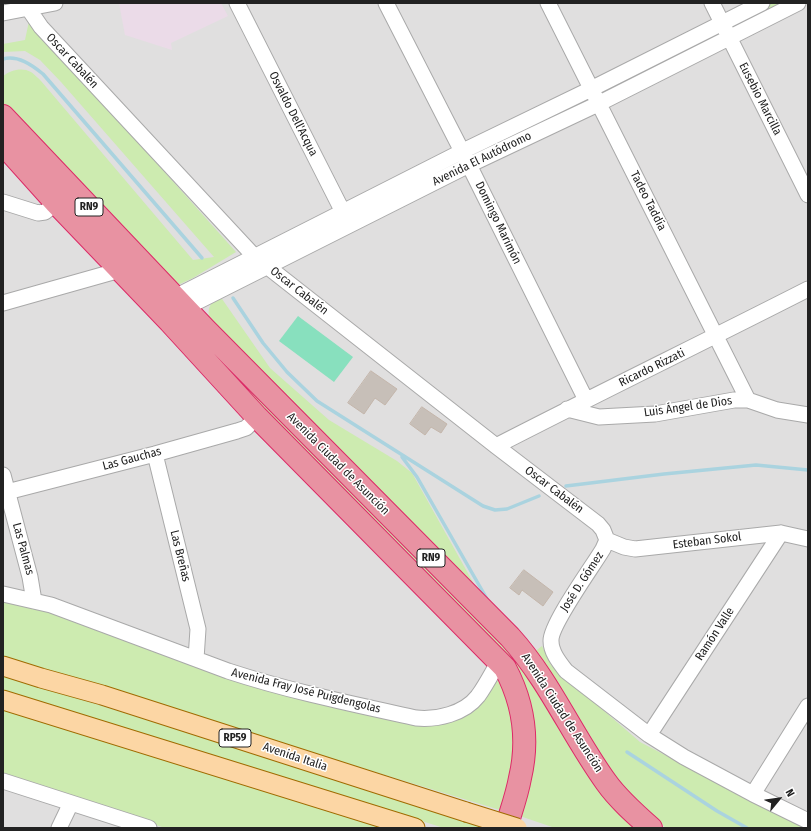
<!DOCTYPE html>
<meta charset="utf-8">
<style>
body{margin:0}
#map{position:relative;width:811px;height:831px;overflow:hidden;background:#f2efe9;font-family:"Fira Sans Condensed",sans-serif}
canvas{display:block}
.frame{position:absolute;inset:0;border:4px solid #222;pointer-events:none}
.north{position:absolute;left:759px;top:779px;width:40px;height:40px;-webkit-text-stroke:3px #fff;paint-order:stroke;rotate:61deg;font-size:11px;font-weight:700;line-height:16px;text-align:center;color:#222}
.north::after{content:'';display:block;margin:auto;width:14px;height:18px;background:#222;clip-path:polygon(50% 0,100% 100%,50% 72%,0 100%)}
</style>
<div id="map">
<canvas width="811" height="831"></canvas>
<div class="frame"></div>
<div class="north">N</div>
</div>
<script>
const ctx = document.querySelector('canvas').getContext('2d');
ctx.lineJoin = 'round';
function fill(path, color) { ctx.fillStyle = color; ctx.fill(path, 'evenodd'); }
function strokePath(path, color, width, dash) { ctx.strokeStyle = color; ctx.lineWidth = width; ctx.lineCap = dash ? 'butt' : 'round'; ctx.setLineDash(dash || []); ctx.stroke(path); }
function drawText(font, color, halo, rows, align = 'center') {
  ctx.font = font + ' "Fira Sans Condensed",sans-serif'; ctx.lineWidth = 3; ctx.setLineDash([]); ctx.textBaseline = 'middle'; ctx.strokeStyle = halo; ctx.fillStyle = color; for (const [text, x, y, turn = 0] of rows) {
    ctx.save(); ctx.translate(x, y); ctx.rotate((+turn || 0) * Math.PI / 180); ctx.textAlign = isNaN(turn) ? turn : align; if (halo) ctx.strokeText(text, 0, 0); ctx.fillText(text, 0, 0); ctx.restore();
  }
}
fill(new Path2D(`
 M3,3H808V828H3Z`), '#e0dfdf');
fill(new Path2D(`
 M119,3H221L228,16L171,43L172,50L125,35Z`), '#ebdbe8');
fill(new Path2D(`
 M772,3H783L739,25L737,21Z
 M29,21L45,43L85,83L236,252L193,278L180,284L170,282L3,105V76C11,70 22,67 31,72C34,74 38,78 41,81L193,260L214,257L61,82L40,60L25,51L3,52V44L25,40Z
 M707,35L709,40L610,90L608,86Z
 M579,100L581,104L480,153L478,149Z
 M220,296L270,368L329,420L397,461L412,473L479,593L533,653L542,646L551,665L640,742L805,828H666L620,787L556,695L210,321C207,308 209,304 220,296Z
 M183,317L479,620L518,663L540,696L638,828H555L511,813L522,701L178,323Z
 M3,600L26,604L92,627L242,683L456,718L495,672L508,696L516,733L512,771L500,810L247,733L3,656Z
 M3,675L492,828H444L3,690Z
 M3,707L388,828H165L3,774Z`), '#cdebb0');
fill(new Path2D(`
 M298,316L353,357L334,382L279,341Z`), '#88e0be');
strokePath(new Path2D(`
 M3,59C18,55 32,65 43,74L202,258
 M233,298L263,343L287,372L317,401L483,506L495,510L507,509L539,496
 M402,457L417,477L487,599
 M566,486L664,474L756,465L808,470
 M627,752L717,811L747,828`), '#aad3df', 3.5);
const building = new Path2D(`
 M371,371L397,389L385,405L375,398L364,414L348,403Z
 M422,407L447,424L441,433L431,427L425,435L410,424Z
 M524,570L553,592L543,606L522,590L519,595L510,588Z`);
fill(building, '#c7bfb8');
strokePath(building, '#c4b6ab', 1);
const minor = new Path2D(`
 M28,3V8L41,27L254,256L496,446L598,524L603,530L607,540
 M237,3L347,220
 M386,3L469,165L586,400
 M548,3L748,400
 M712,3L808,195
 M3,13L55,3
 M3,202L38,213L45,212L56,203
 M167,301L461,152L591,89L762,3
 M3,303L120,270
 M179,313L185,308L469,165L598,104L798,3
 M567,409L599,417L655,414L734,400H748L777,410L808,415
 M496,446C599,393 704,342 808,289
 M155,454L198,629L196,659
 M3,475L30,577L34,601
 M3,493L155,454L237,431L246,428L257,417
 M607,540L603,549C593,566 550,625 551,641C551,652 559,662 566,671L649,735L684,757L753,794L808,821
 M607,540L624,547L635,549L781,533L808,539
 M3,594L51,605L228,671C289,691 352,704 416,718C437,720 464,714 478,696C486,685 492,673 499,661
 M649,735L781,533
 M3,781L149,828
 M753,794L808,706
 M59,828L71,803`);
const major = new Path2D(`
 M3,666L41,678L102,695L466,812
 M3,700L415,828`);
const highway = new Path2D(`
 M3,116L205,329L510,637C549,680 572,735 606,782C618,799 635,814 651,828
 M3,144L56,203L170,322L257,417L505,668C523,702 529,740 520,778C517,795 511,811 506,828`);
strokePath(minor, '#a9a9a9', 17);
strokePath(major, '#a06b00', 21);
strokePath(highway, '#dc2a67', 24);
strokePath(minor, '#fff', 15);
strokePath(major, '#fcd6a4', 19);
strokePath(highway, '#e892a2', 22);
const majorBridge = new Path2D(`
 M466,812L517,828`);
strokePath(majorBridge, '#a06b00', 21, []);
strokePath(majorBridge, '#fcd6a4', 19);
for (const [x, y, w] of [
 [89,207,28],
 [431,558,28],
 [235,738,32]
]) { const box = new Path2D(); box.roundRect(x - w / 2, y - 9, w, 18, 3); ctx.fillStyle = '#fff'; ctx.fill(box); strokePath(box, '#222', 1); }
drawText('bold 11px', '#222', null, [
 ["RN9",89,207],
 ["RN9",431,558],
 ["RP59",235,738]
]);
drawText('12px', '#222', '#fff', [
 ["Oscar Cabalén",72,61,47],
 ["Eusebio Marcilla",760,99,63],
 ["Osvaldo Dell'Acqua",293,114,63],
 ["Avenida El Autódromo",482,159,-26],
 ["Tadeo Taddía",648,201,63],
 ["Domingo Marimón",498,223,64],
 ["Oscar Cabalén",299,291,38],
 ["Ricardo Rizzati",652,368,-26],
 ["Luis Ángel de Dios",688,407,-8],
 ["Las Gauchas",132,459,-15],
 ["Avenida Ciudad de Asunción",338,464,45],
 ["Oscar Cabalén",554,490,37],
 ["Esteban Sokol",707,541,-7],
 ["Las Palmas",23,549,75],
 ["Las Breñas",180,556,76],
 ["José D. Gómez",582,582,-57],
 ["Ramón Valle",715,634,-57],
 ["Avenida Fray José Puigdengolas",306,691,14],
 ["Avenida Ciudad de Asunción",562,713,57],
 ["Avenida Italia",295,757,18]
]);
</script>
